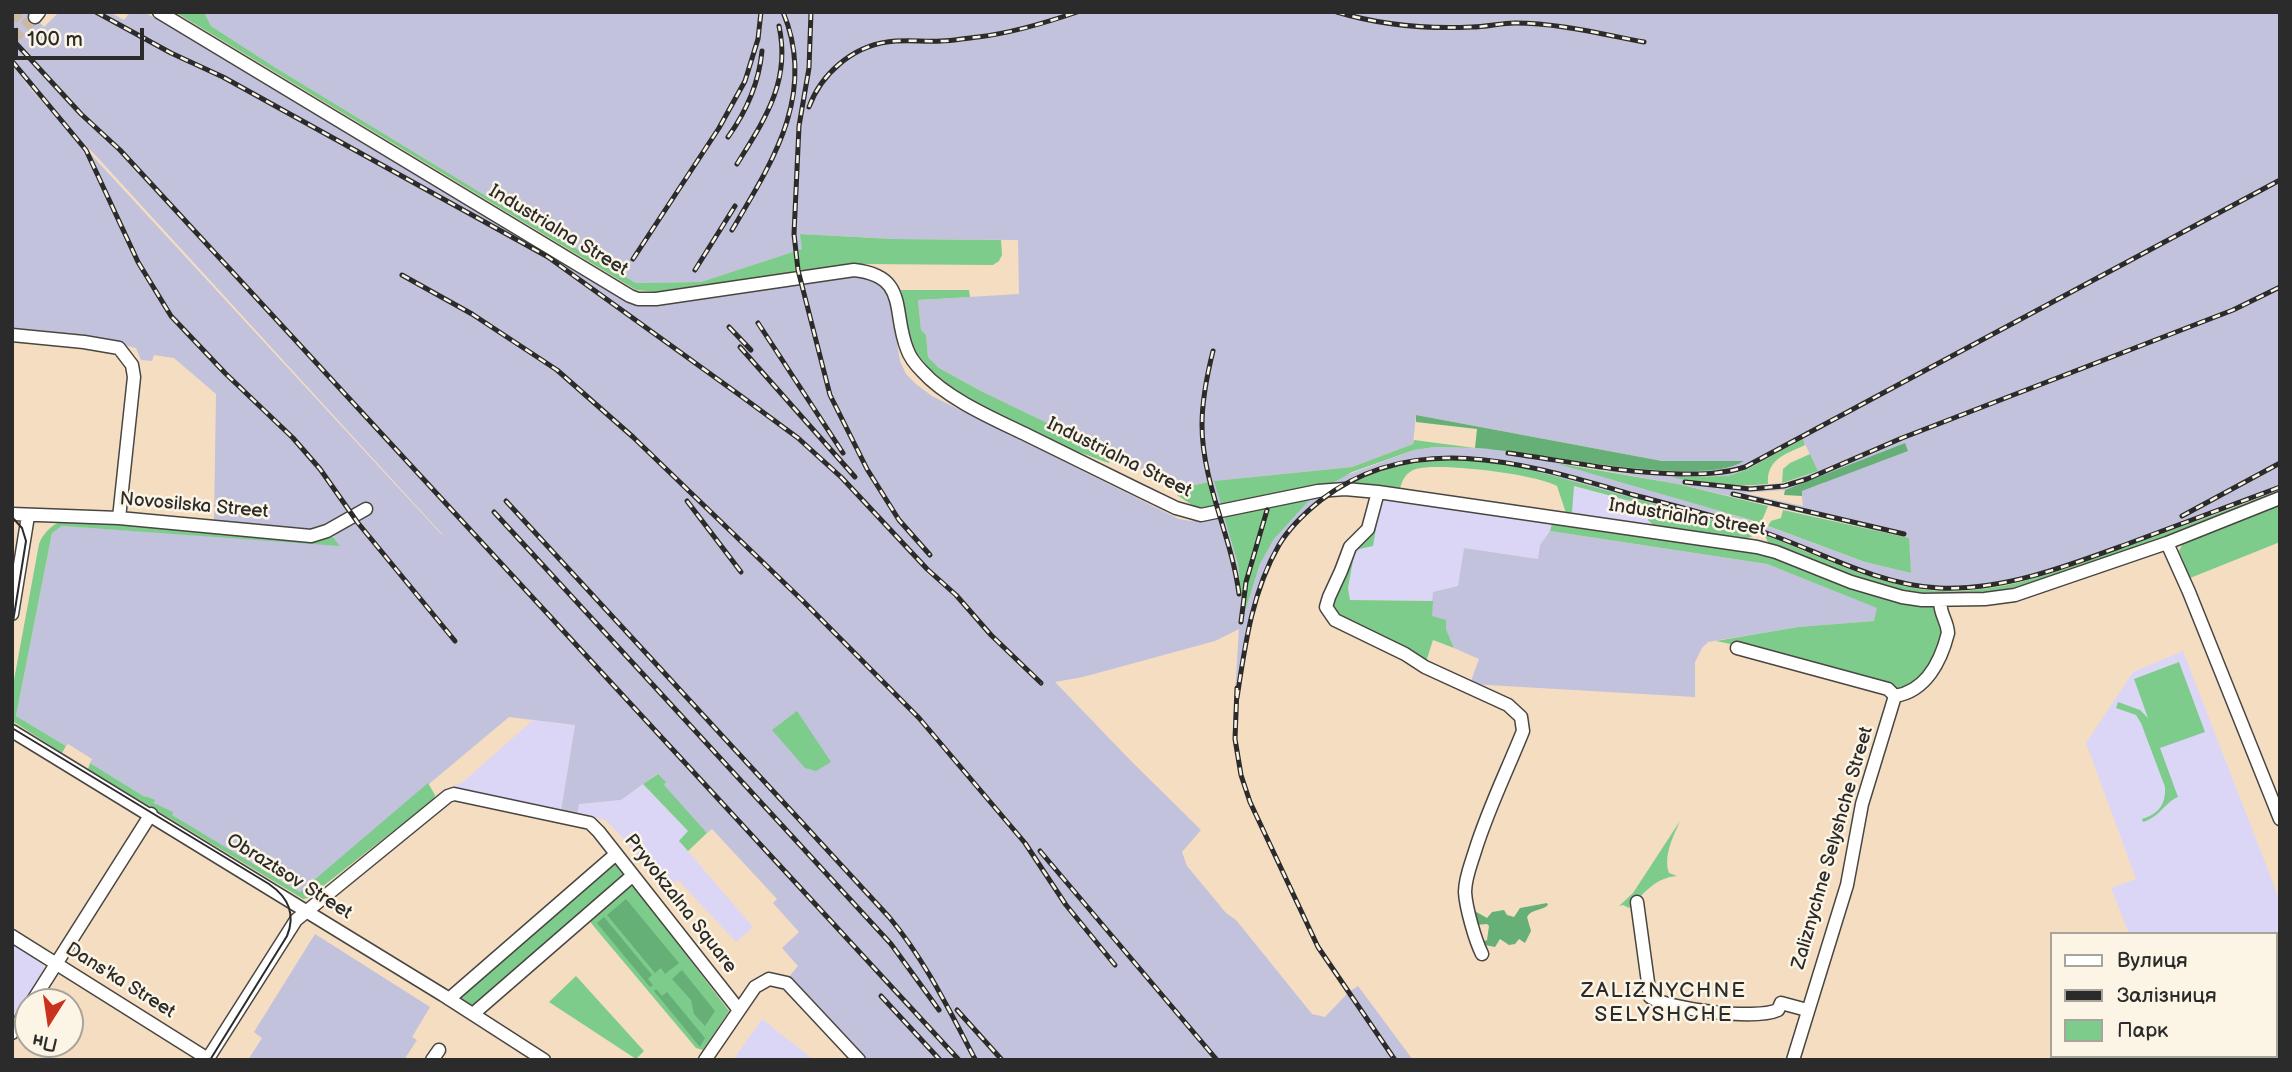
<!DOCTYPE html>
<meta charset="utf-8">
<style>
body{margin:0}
#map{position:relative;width:2292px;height:1072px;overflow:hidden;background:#f4ddc1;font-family:"Balsamiq Sans",sans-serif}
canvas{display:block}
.frame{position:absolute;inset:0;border:14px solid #2b2b2b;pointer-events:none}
.legend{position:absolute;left:2050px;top:932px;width:228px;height:126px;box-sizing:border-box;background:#fcf5e5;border:2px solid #a8a49b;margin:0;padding:9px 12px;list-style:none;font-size:21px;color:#2b2b2b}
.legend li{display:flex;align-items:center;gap:14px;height:35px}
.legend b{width:35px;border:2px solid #a8a49b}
.north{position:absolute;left:14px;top:988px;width:70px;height:70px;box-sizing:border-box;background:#fcf5e5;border:2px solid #a8a49b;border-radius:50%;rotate:192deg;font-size:19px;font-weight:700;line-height:28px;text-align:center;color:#2b2b2b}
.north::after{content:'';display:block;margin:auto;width:24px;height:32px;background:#c8321e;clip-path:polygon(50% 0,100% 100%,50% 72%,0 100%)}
.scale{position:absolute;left:14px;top:28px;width:130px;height:32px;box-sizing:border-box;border:4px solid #2b2b2b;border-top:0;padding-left:9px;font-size:21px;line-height:24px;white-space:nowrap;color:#2b2b2b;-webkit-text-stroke:5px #fcf5e5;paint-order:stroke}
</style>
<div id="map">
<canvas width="2292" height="1072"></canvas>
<div class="frame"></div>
<ul class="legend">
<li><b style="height:9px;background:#fff"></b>Вулиця</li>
<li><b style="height:9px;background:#2b2b2b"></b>Залізниця</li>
<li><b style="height:19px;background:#7dcc8b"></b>Парк</li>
</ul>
<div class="north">Пн</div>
<div class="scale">100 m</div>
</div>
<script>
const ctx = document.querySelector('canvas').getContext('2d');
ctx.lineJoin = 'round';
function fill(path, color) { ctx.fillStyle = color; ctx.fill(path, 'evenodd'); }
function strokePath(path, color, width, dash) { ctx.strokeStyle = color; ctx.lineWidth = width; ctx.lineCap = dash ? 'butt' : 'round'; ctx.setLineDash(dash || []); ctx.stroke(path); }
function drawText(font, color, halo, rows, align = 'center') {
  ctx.font = font + ' "Balsamiq Sans",sans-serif'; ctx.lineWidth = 5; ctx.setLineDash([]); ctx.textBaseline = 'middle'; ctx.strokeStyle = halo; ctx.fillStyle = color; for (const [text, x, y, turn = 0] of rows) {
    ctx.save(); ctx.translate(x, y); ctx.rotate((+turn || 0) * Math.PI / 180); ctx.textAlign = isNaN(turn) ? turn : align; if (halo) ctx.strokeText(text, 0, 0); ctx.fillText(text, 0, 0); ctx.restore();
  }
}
fill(new Path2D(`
 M1573,486L1650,506L1653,525L1570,513Z
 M1381,498L1552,523L1550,531L1540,545L1539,559L1464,548L1458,587L1433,592V601L1350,600L1348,588L1355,550Z
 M2183,651L2280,901V950L2276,951V934H2129L2111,888L2136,879L2086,743L2133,672Z
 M533,720L575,725L561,811L452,787L464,781Z
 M643,784L689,832L680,842L753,927L736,942L678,880L668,888L606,820L577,814L579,804L621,800Z
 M12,943L41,962L44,969L12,1023Z
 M762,1019L814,1060H733Z`), '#dcd6f6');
fill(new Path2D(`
 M12,12H30L44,27L59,12H110L124,20L130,12H143L155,18L606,288L637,301L854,275L872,279L884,287L889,297L900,361L906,374L916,384L932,396L1179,519L1191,521L1217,519L1208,482L1180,488L981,391L939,368L928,357L926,335L921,331L918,300L1019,294L1018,240L893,239L801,234L803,249L701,282L636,283L491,199L276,68L211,26L204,12H2280V490L2098,557L2041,575L1982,589L1942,591L1899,585L1756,532L1502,463L1472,459L1417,461L1395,465L1361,477L1334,492L1304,517L1283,543L1271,564L1258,596L1248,639L1238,698L1236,732L1241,768L1251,801L1310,929L1349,992L1358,986L1413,1060H865L791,984L788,978L798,966L782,948L799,932L773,903L777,899L712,829L707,833L663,785L657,774L621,800L579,804L577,814L561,811L575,725L509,717L300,892L171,815L154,802V800L147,796L145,797L90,763L92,759L68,744L66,746L16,716L52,533L62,526L339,545L325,526L314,529L214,521L216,394L174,358L154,355L152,361L141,360L136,348L97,338L12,331ZM16,73L98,158L442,534H441ZM1416,415L1662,461H1743L1704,471L1614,467L1503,449L1435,447L1414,450L1344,476L1311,498L1297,512L1274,539L1260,564L1243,618L1248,582L1270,508H1265L1242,598L1238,564L1215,481L1352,467L1413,444ZM1803,440L1818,471L1784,483L1749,486L1676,477L1728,476L1746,470ZM1561,463L1678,484L1908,538L1911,573L1865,562L1759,523ZM1821,477L1824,483L1801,491L1803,506L1743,493L1785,490ZM1239,629L1233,724L1239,769L1249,802L1294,902L1317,947L1347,994L1325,1017L1312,1014L1236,920L1226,913L1187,866L1182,852L1201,830L1131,761L1055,682L1083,677L1215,641Z
 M1550,531L1767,564L1878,608L1875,621L1798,627L1708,642L1702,648L1695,662V697L1470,684L1479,659L1454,648L1446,629L1431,617L1433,592L1458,586L1464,548L1538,559L1540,545Z
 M315,934L430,1007L412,1037L417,1040L404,1060H248L262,1038L254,1032Z`), '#c2c2dc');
fill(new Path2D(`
 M175,12H204L211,26L276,68L491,199L636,283L701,282L802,249L800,234L893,239L1001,240L1002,255L999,261L993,265L862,264L658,292L636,290Z
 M901,290H969L970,297L918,300L921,330L926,335L928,357L939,368L981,391L1113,455L1109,463C1061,447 936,394 914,348C906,331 905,308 901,290Z
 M1803,439L1805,445C1786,454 1766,459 1768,484C1737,487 1703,485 1672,477L1728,476L1746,470Z
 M1414,440L1475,448L1435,447L1414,450L1352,472L1328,486L1222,507L1214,481L1352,467L1413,444Z
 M1810,454L1818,471L1782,483L1783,469L1790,463Z
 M1472,459L1502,463L1550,475L1756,532L1753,536L1745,539L1653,525L1648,520L1649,506L1574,486L1572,512L1566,513L1557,486C1536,474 1439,462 1416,469C1406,472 1402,480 1400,489L1346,485C1389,464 1424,460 1472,459Z
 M1555,463L1678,484L1768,506L1761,523Z
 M1209,482L1215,508L1195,507L1177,495L1180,488Z
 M2280,490V494C2232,512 2183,530 2135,548C2059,576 1981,608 1898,590C1853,580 1812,556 1768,543L1765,535C1815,554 1866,580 1920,589C1993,600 2068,568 2136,543C2184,526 2232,508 2280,490Z
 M1311,498L1274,539L1260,564L1243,618L1248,582L1269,509L1265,508L1242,602L1238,564L1224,516Z
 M1381,498L1373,546L1355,550L1348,588L1350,600L1433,601L1432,616L1446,620V629L1454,648L1433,640L1425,665L1332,614L1331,597Z
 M2280,503V542L2190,578L2179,551L2184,541Z
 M1783,510L1909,538L1911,573L1865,562L1768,526L1771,521L1781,518Z
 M67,519L322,539L323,535L333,537L340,546L62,526L52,533L16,716L66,746L62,753L14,722L12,691L39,544C44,531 54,523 67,519Z
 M1552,523L1755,553C1816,569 1871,603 1936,606V616L1942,623L1943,632L1928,671L1901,692L1764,651L1716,641L1798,627L1874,621L1877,608L1767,564L1550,531Z
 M2179,662L2205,732L2160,748L2178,797C2164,803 2160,817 2143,822L2142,819C2158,814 2166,805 2165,787L2141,723L2136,715L2116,708L2118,702L2140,710L2148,718L2134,679Z
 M797,711L831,762L816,771L805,768L772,730Z
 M90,763L145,797L146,796L155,800L154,803L173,812L172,815L300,892L428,783L435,795L434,799L308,898L303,899L88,769Z
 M658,774L666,782L664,785L707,833L688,851L679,841L688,831L643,784Z
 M1680,821C1673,837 1663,856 1669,873L1677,876C1654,878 1645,893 1629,908L1623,905L1619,906L1633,893Z
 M609,864L617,865L623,875L620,882L473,1007L460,999L459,996Z
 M630,886L635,888L729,1011L703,1050L696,1048L591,923V918Z
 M576,976L644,1051L636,1059L549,1002Z`), '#7dcc8b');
fill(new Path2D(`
 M1416,415L1662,461H1744C1700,489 1534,451 1475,448L1477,429L1416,422Z
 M1905,443L1908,451L1802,491V496L1784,495L1785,490Z
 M626,899L679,963L665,974L661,968L655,973L607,915Z
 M1547,903L1548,905C1542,911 1531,909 1527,917L1531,931L1525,943L1519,939L1515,944L1509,945L1500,939L1495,947L1480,944V937L1485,941L1487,940L1489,926L1487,924L1476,925L1473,910L1487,918L1492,912L1504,910L1507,915L1514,917L1520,908Z
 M604,917L652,975L648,979L653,985L650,987L597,923Z
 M682,970L715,1011L705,1026L694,1014L691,1000L672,979Z
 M656,989L662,996L667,992L705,1038L700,1047L654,991Z`), '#66b077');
strokePath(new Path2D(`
 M12,19L19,12
 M12,39L35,17`), '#ccb9a3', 12, [12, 6]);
const minor = new Path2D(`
 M159,12L630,296L638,299H656L854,270C909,276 892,312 907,349C910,358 916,365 922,371C947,399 994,419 1027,435C1076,459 1126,484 1176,508L1201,515L1318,491L1345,489L1378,492L1757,547L1776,552L1851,582L1902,597L1922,600L1985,599L2015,595L2167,543L2280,498
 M35,17L39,12
 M12,335L84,342L119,348L132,365L134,377L119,518
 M1378,492L1368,529L1350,547L1341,571L1329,597L1326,607L1335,620L1405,654L1425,667L1508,705L1521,717L1523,731C1507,771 1488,809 1475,851C1471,864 1465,878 1465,892C1466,908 1475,940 1482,954
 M12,514L119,518L311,536L327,531L366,509
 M2167,543L2189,592L2280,819
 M12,614L28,516
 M1737,648L1888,689L1895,696
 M1895,696C1926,691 1941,661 1948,633C1947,619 1940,616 1940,600
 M12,731L443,995L544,1060
 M1637,902L1650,997C1671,1010 1756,1020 1778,1010L1781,1003L1807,1010
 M12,936L208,1059
 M449,999L616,854
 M32,1002L151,814
 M473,1014L632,876
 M12,1033L28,1008
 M207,1060L296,920L448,796L454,794L590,823L599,832L739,1010
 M432,1060L439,1050
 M705,1060L755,987L769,979L787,983L859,1060
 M1793,1060L1847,885L1862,804L1895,696`);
strokePath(minor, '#494642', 15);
strokePath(minor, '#fff', 12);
strokePath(new Path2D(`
 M12,517L22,528L26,541L12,628
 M12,728L269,884C288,897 296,914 287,936L210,1060`), '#2b2b2b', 2);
const rail = new Path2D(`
 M96,12L171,53L223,77L548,257L741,396L798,438L842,478L927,569L956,595L991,635L1041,683
 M811,12L809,68L799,126L794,234L798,270L830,395L867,469L899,520L930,555
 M1337,12C1380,25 1428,29 1472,27C1486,27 1501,23 1515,23C1558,23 1601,34 1644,42
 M12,39L81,114L120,150L959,1060
 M12,61L86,150L138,262L171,316L225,373L293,438L320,469L358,523L455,641
 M809,107C821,74 852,47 887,42C904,39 923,42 941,41C953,41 966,38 978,37C1012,33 1045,23 1077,12
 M728,137C746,112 759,82 762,51
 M737,164C765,119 791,81 779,26
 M732,230C773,161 817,93 783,12
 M633,259L719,128L745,81L758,39L761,12
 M695,270L735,206
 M402,275L472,314L557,370L633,437L803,601L919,718L1025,843L1066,905L1115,965
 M758,323L843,453
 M729,327L751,350
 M740,347L855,477
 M1213,351C1207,375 1202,400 1202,425C1202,483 1232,537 1239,594
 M1508,453C1566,461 1622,473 1681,474C1703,474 1723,474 1745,467L2280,180
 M1685,482L1750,489L1784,486L1807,479L1902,438L2233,310L2280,287
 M1733,494L1904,534
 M506,501L889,917C925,960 949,1010 975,1059
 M687,501L741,572
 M494,512L891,944L939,1010
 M2182,516L2280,463
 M1241,622L1246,582L1267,510
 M1237,688L1235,739L1241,775L1250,802L1318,947L1395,1060
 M1237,698C1245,645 1252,592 1279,545C1289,528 1306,512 1321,500C1416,427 1530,465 1634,495C1675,506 1717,516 1758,530C1817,550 1876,585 1939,588C2004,591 2070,565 2130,543C2180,524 2230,506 2280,487
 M1040,851L1217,1060
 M881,996L940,1060
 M957,1010L1002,1060`);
strokePath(rail, '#2b2b2b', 5);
strokePath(rail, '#fcf5e5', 2.5, [8]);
drawText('19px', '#2b2b2b', '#fcf5e5', [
 ["Industrialna Street",558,231,31],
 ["Industrialna Street",1119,458,26],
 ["Novosilska Street",194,506,5],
 ["Industrialna Street",1687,518,9],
 ["Zaliznychne Selyshche Street",1833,848,-74],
 ["Obraztsov Street",289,877,32],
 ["Pryvokzalna Square",680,904,52],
 ["Dans'ka Street",120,981,32]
]);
ctx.letterSpacing = '2px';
drawText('21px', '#2b2b2b', '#fcf5e5', [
 ["ZALIZNYCHNE",1664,992],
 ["SELYSHCHE",1664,1016]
]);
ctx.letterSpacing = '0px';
</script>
